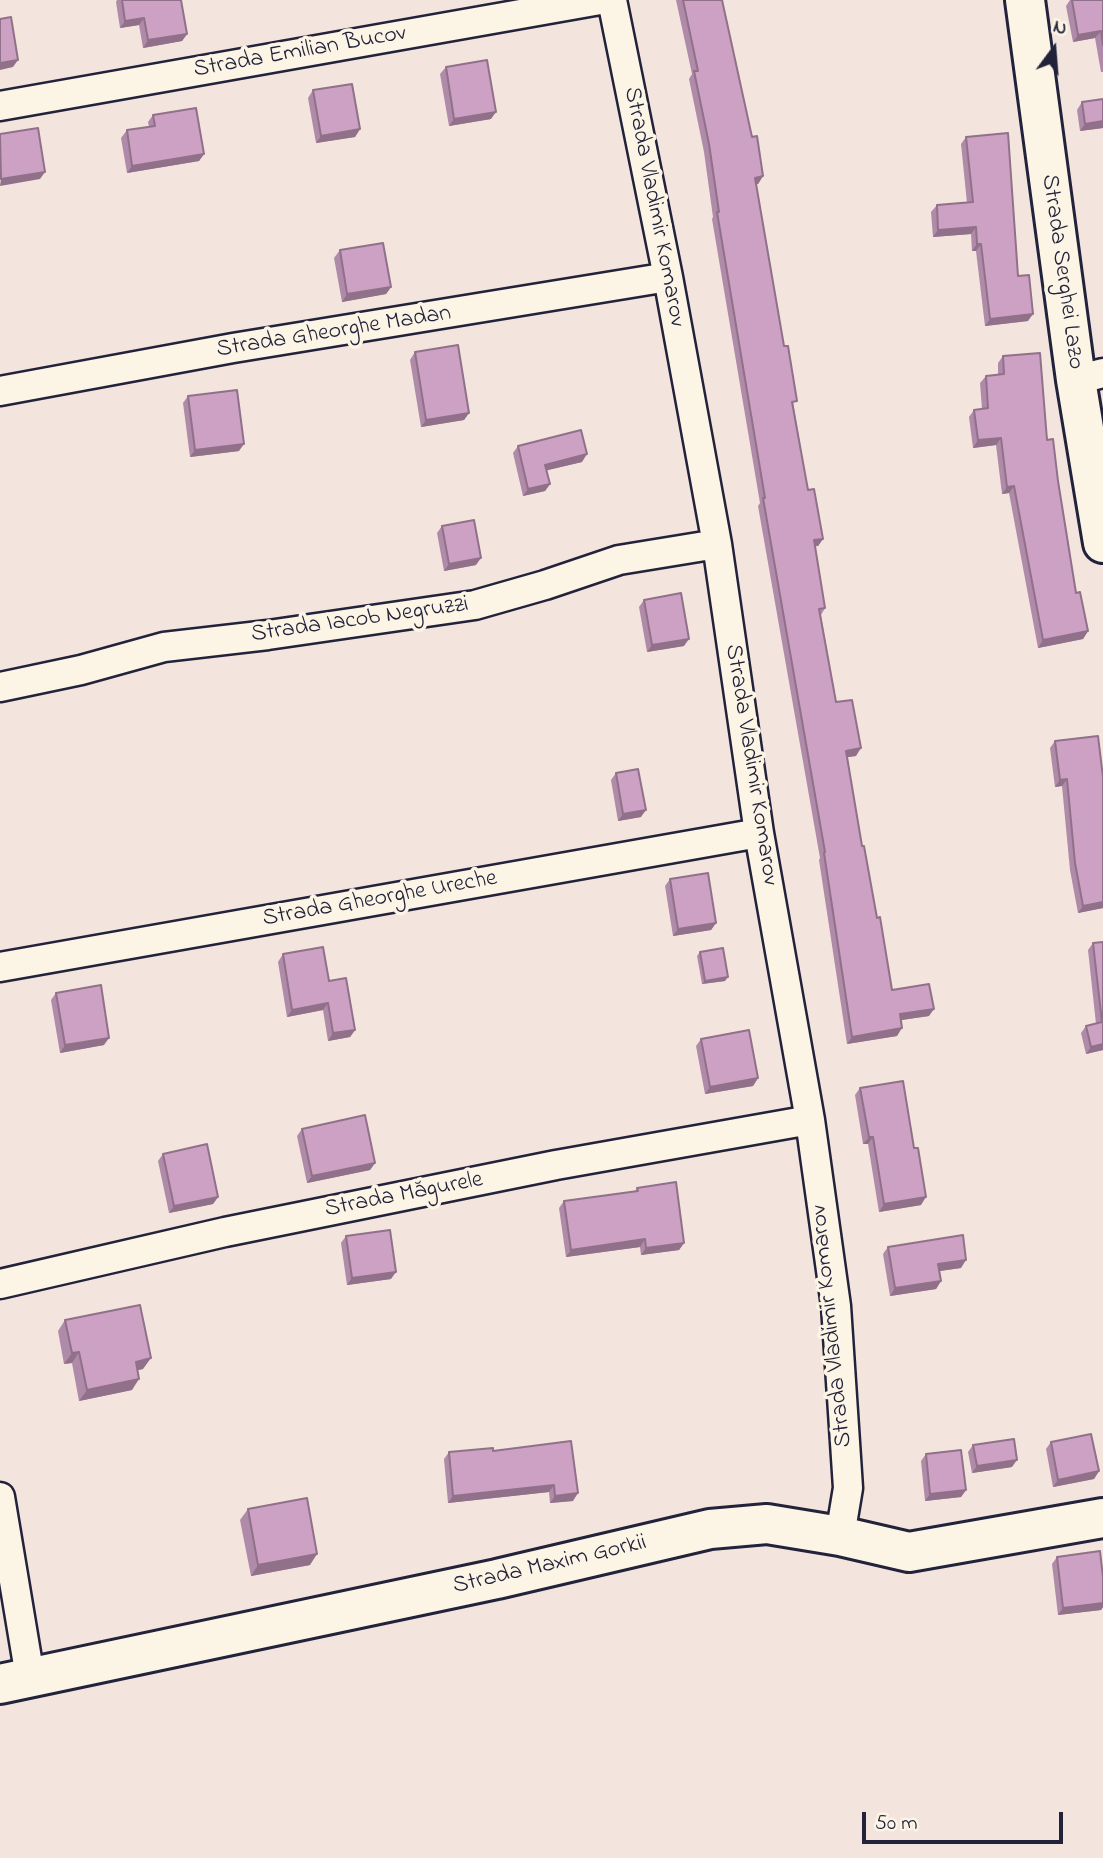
<!DOCTYPE html>
<meta charset="utf-8">
<style>
body{margin:0}
#map{position:relative;width:1103px;height:1858px;overflow:hidden;background:#f3e4de;font-family:"Indie Flower",sans-serif}
canvas{display:block}
.north{position:absolute;left:1019px;top:14px;width:70px;height:70px;-webkit-text-stroke:5px #fcf5e5;paint-order:stroke;rotate:16deg;font-size:19px;font-weight:700;line-height:28px;text-align:center;color:#22223b}
.north::after{content:'';display:block;margin:auto;width:24px;height:32px;background:#22223b;clip-path:polygon(50% 0,100% 100%,50% 72%,0 100%)}
.scale{position:absolute;left:862px;top:1812px;width:201px;height:32px;box-sizing:border-box;border:4px solid #22223b;border-top:0;padding-left:9px;font-size:21px;line-height:24px;white-space:nowrap;color:#22223b;-webkit-text-stroke:5px #fcf5e5;paint-order:stroke}
</style>
<div id="map">
<canvas width="1103" height="1858"></canvas>
<div class="north">N</div>
<div class="scale">50 m</div>
</div>
<script>
const ctx = document.querySelector('canvas').getContext('2d');
ctx.lineJoin = 'round';
function strokePath(path, color, width, dash) { ctx.strokeStyle = color; ctx.lineWidth = width; ctx.lineCap = dash ? 'butt' : 'round'; ctx.setLineDash(dash || []); ctx.stroke(path); }
function fill(path, color) { ctx.fillStyle = color; ctx.fill(path, 'evenodd'); }
function drawText(font, color, halo, rows, align = 'center') {
  ctx.font = font + ' "Indie Flower",sans-serif'; ctx.lineWidth = 7; ctx.setLineDash([]); ctx.textBaseline = 'middle'; ctx.strokeStyle = halo; ctx.fillStyle = color; for (const [text, x, y, turn = 0] of rows) {
    ctx.save(); ctx.translate(x, y); ctx.rotate((+turn || 0) * Math.PI / 180); ctx.textAlign = isNaN(turn) ? turn : align; if (halo) ctx.strokeText(text, 0, 0); ctx.fillText(text, 0, 0); ctx.restore();
  }
}
const street = new Path2D(`
 M612,0L668,277L717,544L759,833L810,1120L836,1306L848,1488L840,1536
 M0,106L600,0
 M1076,380L1103,373
 M0,391L233,348L668,277
 M0,687L81,670L164,647L268,635L475,605L545,585L619,560L717,544
 M0,967L759,833
 M0,1284L225,1232L556,1165L810,1120
 M0,1497L30,1677`);
const secondary = new Path2D(`
 M1025,0L1076,380L1103,543
 M0,1684L497,1579L710,1529L767,1524L840,1536L909,1552L1103,1518`);
strokePath(street, '#22223b', 33);
strokePath(secondary, '#22223b', 44);
strokePath(street, '#fcf5e5', 28);
strokePath(secondary, '#fcf5e5', 38);
fill(new Path2D(`
 M117,0H181L187,34L182,41L143,48L139,25L120,28L116,2Z
 M676,0H722L752,137L763,176L758,184H756L808,490L823,539L818,546H815L825,608L821,615L836,702L856,756L847,757L862,846L892,990L929,1016L901,1020L897,1036L847,1044L819,860L820,858L758,506L760,503L712,219L713,217L704,152L689,79L692,74Z
 M1070,0H1103V72H1101L1095,38L1073,42L1066,6Z
 M446,67L491,119L449,126L440,74Z
 M313,90L360,129L355,137L316,143L308,98Z
 M1103,99V128L1080,131L1077,110L1082,102Z
 M153,115L204,154L199,161L127,173L121,138L127,130L149,127L148,122Z
 M966,137L1018,276L1028,321L985,326L976,251H972L971,234L933,237L931,212L937,205L967,203L961,144Z
 M340,250L391,287L386,294L342,302L334,258Z
 M415,352L469,413L464,420L421,427L410,360Z
 M1003,356L1047,440L1058,481L1076,593L1088,631L1083,639L1038,648L1009,493L1002,494L996,445L973,448L969,417L974,410L982,409L980,383L986,376L998,375V363Z
 M188,396L239,451L190,457L183,403Z
 M518,446L582,462L547,470L550,484L545,491L523,496L513,453Z
 M442,526L476,565L444,571L437,533Z
 M644,600L684,646L647,652L639,607Z
 M1055,741L1103,777V908L1078,913L1070,870L1062,786L1055,787L1050,748Z
 M616,773L641,817L618,821L611,780Z
 M670,879L716,923L711,930L673,936L665,886Z
 M1103,942V1050L1086,1054L1081,1033L1086,1026L1096,1024L1088,950L1093,943Z
 M700,952L725,981L702,984L697,956Z
 M283,954L329,981L355,1030L350,1037L328,1041L323,1010L287,1017L278,962Z
 M56,993L104,1045L60,1053L51,1000Z
 M701,1039L758,1078L753,1086L705,1094L696,1046Z
 M860,1088L914,1148L921,1205L879,1212L868,1144H863L855,1095Z
 M302,1129L375,1163L370,1170L307,1183L297,1136Z
 M163,1154L218,1197L213,1204L169,1213L158,1161Z
 M637,1188L684,1243L679,1250L641,1255L640,1247L566,1257L559,1208L564,1201L635,1191Z
 M346,1236L391,1279L347,1285L341,1243Z
 M888,1247L961,1268L939,1271L941,1281L936,1289L890,1296L883,1254Z
 M65,1320L143,1369L138,1370L132,1390L79,1401L72,1363L64,1364L58,1331Z
 M571,1441L573,1501L550,1503L549,1492L448,1503L444,1459L449,1452L493,1451Z
 M1051,1442L1099,1471L1094,1479L1053,1487L1046,1449Z
 M973,1445L1012,1467L972,1473L968,1452Z
 M926,1454L966,1490L961,1497L925,1501L921,1461Z
 M248,1509L310,1565L251,1576L240,1520Z
 M1057,1557L1103,1577V1607L1101,1610L1058,1615L1052,1564Z`), '#b08aa9');
fill(new Path2D(`
 M144,18L139,25L120,28L125,21Z
 M1101,31L1095,38L1073,42L1078,35Z
 M187,34L182,41L143,48L148,40Z
 M18,60L13,67L0,70V63Z
 M496,112L491,119L449,126L454,119Z
 M1103,121V128L1080,131L1085,124Z
 M360,129L355,137L316,143L321,136Z
 M204,154L199,161L127,173L132,166Z
 M45,172L40,179L0,186L1,179Z
 M763,176L758,184L750,185L755,178Z
 M976,227L971,234L933,237L938,230Z
 M977,244H981L976,251H972Z
 M391,287L386,294L342,302L347,294Z
 M1033,314L1028,321L985,326L990,319Z
 M469,413L464,420L421,427L426,420Z
 M1001,438L996,445L973,448L978,440Z
 M244,444L239,451L190,457L195,450Z
 M587,454L582,462L540,472L545,465Z
 M550,484L545,491L523,496L528,489Z
 M1014,486L1009,493L1002,494L1007,487Z
 M823,539L818,546L809,547L814,540Z
 M481,558L476,565L444,571L449,564Z
 M1088,631L1083,639L1038,648L1043,640Z
 M689,639L684,646L647,652L652,645Z
 M861,748L856,756L841,758L846,751Z
 M1067,779L1062,786L1055,787L1060,780Z
 M646,810L641,817L618,821L623,814Z
 M1103,902V908L1078,913L1083,906Z
 M716,923L711,930L673,936L678,929Z
 M728,977L725,981L702,984L705,981Z
 M328,1003L323,1010L287,1017L292,1010Z
 M934,1009L929,1016L895,1021L900,1014Z
 M902,1028L897,1036L847,1044L852,1037Z
 M355,1030L350,1037L328,1041L333,1033Z
 M109,1038L104,1045L60,1053L65,1045Z
 M1103,1044V1050L1086,1054L1091,1047Z
 M758,1078L753,1086L705,1094L710,1087Z
 M869,1137H873L868,1144H863Z
 M375,1163L370,1170L307,1183L312,1176Z
 M218,1197L213,1204L169,1213L174,1206Z
 M926,1197L921,1205L879,1212L884,1204Z
 M645,1239L640,1247L566,1257L571,1250Z
 M684,1243L679,1250L641,1255L646,1248Z
 M966,1260L961,1268L933,1272L938,1264Z
 M396,1272L391,1279L347,1285L352,1278Z
 M941,1281L936,1289L890,1296L895,1288Z
 M79,1352L72,1363L64,1364L72,1353Z
 M151,1358L143,1369L128,1372L136,1362Z
 M139,1379L132,1390L79,1401L87,1390Z
 M1017,1460L1012,1467L972,1473L977,1466Z
 M1099,1471L1094,1479L1053,1487L1058,1480Z
 M554,1485L549,1492L448,1503L453,1496Z
 M966,1490L961,1497L925,1501L930,1494Z
 M578,1493L573,1501L550,1503L555,1496Z
 M317,1554L310,1565L251,1576L258,1565Z
 M1103,1603V1607L1101,1610L1058,1615L1063,1608Z`), '#907189');
const building = new Path2D(`
 M122,0H181L187,34L148,40L144,18L125,21Z
 M683,0H722L752,137L757,136L763,176L755,178L784,346H788L797,401L792,402L808,490L814,489L823,539L814,540L825,608L819,609L836,702L852,700L861,748L846,751L862,846H864L877,918L880,917L892,990L929,984L934,1009L900,1014L902,1028L852,1037L824,853L825,852L763,498H765L717,212H719L709,144L694,71H698Z
 M1072,0H1103V45L1101,31L1078,35Z
 M11,17L18,60L0,63V19Z
 M487,60L496,112L454,119L446,67Z
 M352,84L360,129L321,136L313,90Z
 M1103,99V121L1085,124L1082,102Z
 M196,108L204,154L132,166L127,130L155,126L153,115Z
 M38,128L45,172L1,179L0,134Z
 M1008,133L1018,276L1029,275L1033,314L990,319L981,244H977L976,227L938,230L937,205L973,202L966,137Z
 M383,243L391,287L347,294L340,250Z
 M458,345L469,413L426,420L415,352Z
 M1040,353L1047,440L1053,439L1058,481L1076,593L1080,592L1088,631L1043,640L1014,486L1007,487L1001,438L978,440L974,410L988,408L986,376L1004,374L1003,356Z
 M237,390L244,444L195,450L188,396Z
 M581,430L587,454L545,465L550,484L528,489L518,446Z
 M474,520L481,558L449,564L442,526Z
 M681,593L689,639L652,645L644,600Z
 M1098,736L1103,777V902L1083,906L1075,863L1067,779L1060,780L1055,741Z
 M638,769L646,810L623,814L616,773Z
 M708,873L716,923L678,929L670,879Z
 M1103,942V1044L1091,1047L1086,1026L1102,1022L1093,943Z
 M323,947L329,981L346,978L355,1030L333,1033L328,1003L292,1010L283,954Z
 M723,948L728,977L705,981L700,952Z
 M101,985L109,1038L65,1045L56,993Z
 M749,1030L758,1078L710,1087L701,1039Z
 M903,1081L914,1148H918L926,1197L884,1204L873,1137H869L860,1088Z
 M365,1115L375,1163L312,1176L302,1129Z
 M207,1144L218,1197L174,1206L163,1154Z
 M676,1182L684,1243L646,1248L645,1239L571,1250L564,1201L638,1191L637,1188Z
 M390,1230L396,1272L352,1278L346,1236Z
 M963,1235L966,1260L938,1264L941,1281L895,1288L888,1247Z
 M140,1305L151,1358L136,1362L139,1379L87,1390L79,1352L72,1353L65,1320Z
 M1091,1434L1099,1471L1058,1480L1051,1442Z
 M1014,1439L1017,1460L977,1466L973,1445Z
 M571,1441L578,1493L555,1496L554,1485L453,1496L449,1452L493,1448V1451Z
 M961,1450L966,1490L930,1494L926,1454Z
 M307,1498L317,1554L258,1565L248,1509Z
 M1100,1551L1103,1577V1603L1063,1608L1057,1557Z`);
fill(building, '#cda1c4');
strokePath(building, '#907189', 2);
drawText('24px', '#22223b', '#fcf5e5', [
 ["Strada Emilian Bucov",300,53,-10],
 ["Strada Vladimir Komarov",653,207,79],
 ["Strada Serghei Lazo",1061,272,82],
 ["Strada Gheorghe Madan",334,333,-9],
 ["Strada Iacob Negruzzi",360,621,-8],
 ["Strada Vladimir Komarov",750,765,81],
 ["Strada Gheorghe Ureche",380,900,-10],
 ["Strada Măgurele",404,1196,-11],
 ["Strada Vladimir Komarov",833,1326,-96],
 ["Strada Maxim Gorkii",550,1566,-13]
]);
</script>
